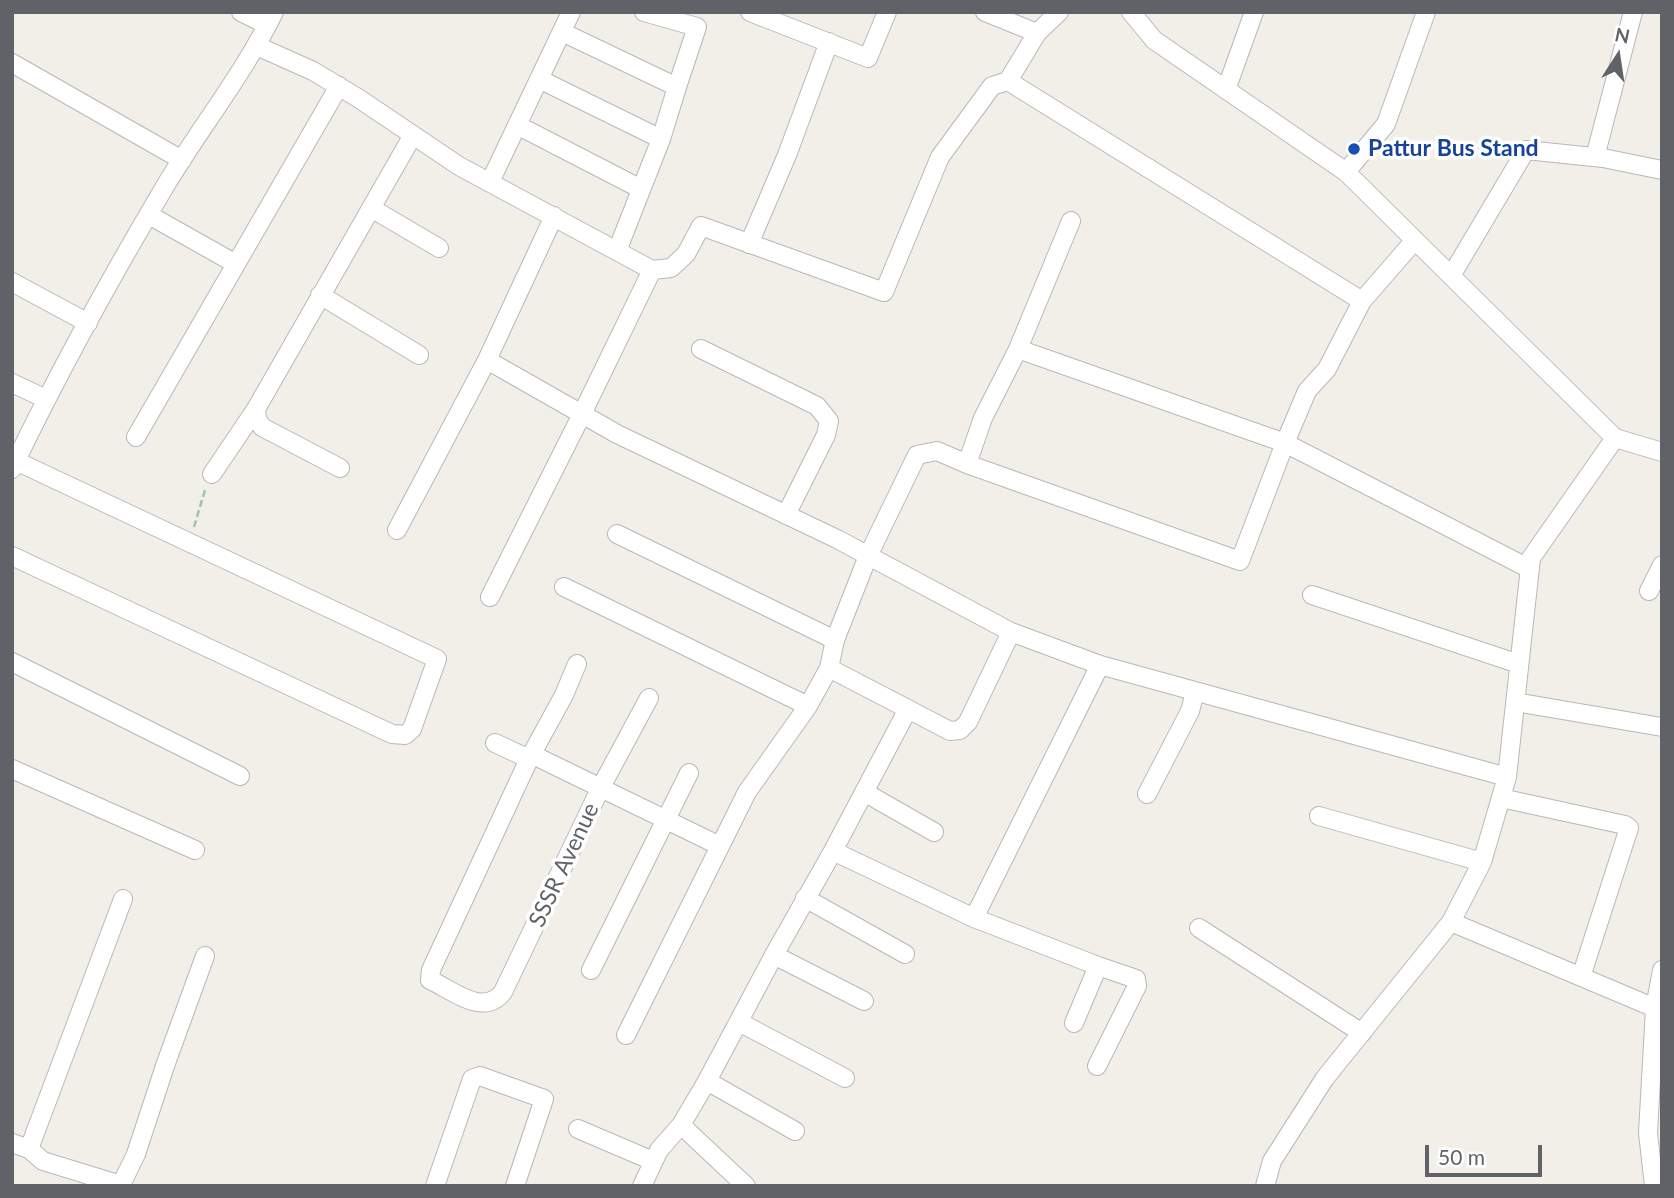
<!DOCTYPE html>
<style>
body{margin:0}
#map{position:relative;width:1674px;height:1198px;overflow:hidden;background:#f1efe8;font-family:Lato,sans-serif}
canvas{display:block}
.frame{position:absolute;inset:0;border:14px solid #5f6368;pointer-events:none}
.north{position:absolute;left:1583px;top:21px;width:70px;height:70px;-webkit-text-stroke:5px #fff;paint-order:stroke;rotate:12deg;font-size:19px;font-weight:700;line-height:28px;text-align:center;color:#5f6368}
.north::after{content:'';display:block;margin:auto;width:24px;height:32px;background:#5f6368;clip-path:polygon(50% 0,100% 100%,50% 72%,0 100%)}
.scale{position:absolute;left:1425px;top:1145px;width:117px;height:32px;box-sizing:border-box;border:4px solid #5f6368;border-top:0;padding-left:9px;font-size:21px;line-height:24px;white-space:nowrap;color:#5f6368;-webkit-text-stroke:5px #fff;paint-order:stroke}
</style>
<div id="map">
<canvas width="1674" height="1198"></canvas>
<div class="frame"></div>
<div class="north">N</div>
<div class="scale">50 m</div>
</div>
<script>
const ctx = document.querySelector('canvas').getContext('2d');
ctx.lineJoin = 'round';
function strokePath(path, color, width, dash) { ctx.strokeStyle = color; ctx.lineWidth = width; ctx.lineCap = dash ? 'butt' : 'round'; ctx.setLineDash(dash || []); ctx.stroke(path); }
function drawText(font, color, halo, rows, align = 'center') {
  ctx.font = font + ' Lato,sans-serif'; ctx.lineWidth = 7; ctx.setLineDash([]); ctx.textBaseline = 'middle'; ctx.strokeStyle = halo; ctx.fillStyle = color; for (const [text, x, y, turn = 0] of rows) {
    ctx.save(); ctx.translate(x, y); ctx.rotate((+turn || 0) * Math.PI / 180); ctx.textAlign = isNaN(turn) ? turn : align; if (halo) ctx.strokeText(text, 0, 0); ctx.fillText(text, 0, 0); ctx.restore();
  }
}
const minor = new Path2D(`
 M241,12L267,25
 M750,12L868,58L887,12
 M985,12L1037,33
 M1131,12L1154,40L1346,172L1615,438L1662,452
 M562,32L677,87L697,27L644,12
 M257,46L313,71L358,98L459,166L652,270L671,268L686,254L701,226L884,292L940,157L992,86L1008,81L1037,33L1059,12
 M12,63L182,160
 M539,79L661,139L617,251
 M1008,81L1362,301L1327,369L1307,391L1285,443L1018,349
 M1226,90L1254,12
 M517,125L641,189
 M661,139L677,87
 M1595,157L1633,12
 M1346,172L1386,124L1426,12
 M490,182L571,12
 M371,208L439,248
 M149,215L236,264
 M554,216L487,360L617,434L837,539L1011,632
 M1071,221L1018,349L983,418L967,464L1240,561L1285,443L1530,569
 M749,244L787,155L829,42
 M1451,276L1526,150L1603,158L1662,170
 M12,282L88,323
 M320,295L419,355
 M1362,301L1415,240
 M701,349L817,406L829,421L826,435L786,515
 M12,383L46,399
 M136,437L339,86
 M340,468L262,427L257,419L256,409L413,135
 M12,469C58,373 110,279 164,188C199,129 243,75 274,12
 M212,474L256,409
 M397,530L487,360
 M617,534L835,640L829,668
 M12,556L392,734L405,735L412,729L437,659L16,461
 M564,587L808,706L829,668L950,731L960,730L968,722L1011,632L1100,665
 M1649,591L1662,565
 M1312,595L1519,664
 M490,597L582,414L652,270
 M835,640L868,556L917,455L937,451L967,464
 M12,662L240,776
 M577,664L564,695L529,759L431,970L430,980C451,989 483,1018 503,992L601,787L649,698
 M1515,702L1662,727
 M495,743L529,759L533,755L720,846
 M12,769L195,850
 M864,792L934,832
 M1147,794L1190,711L1195,692
 M1501,798L1625,825L1629,828L1581,977
 M1319,816L1482,862
 M833,851L908,709
 M805,898L905,954
 M974,918L1098,966L1074,1023
 M1451,922L1655,1008
 M1199,928L1362,1033
 M774,955L864,1001
 M591,970L689,773
 M739,1022L845,1078
 M626,1035L747,792L808,706
 M1097,1066L1137,986L1136,979L1098,966
 M707,1081L795,1131
 M681,1125L746,1186
 M578,1129L653,1161
 M12,1143L29,1149L123,899
 M29,1149L43,1161L121,1185L136,1154L166,1063L205,956
 M435,1186L472,1079L480,1076L544,1099L515,1186
 M642,1186L659,1150L681,1125L707,1081L774,955L833,851L974,918L1100,665L1507,777
 M1265,1186L1272,1161L1325,1078L1451,922L1482,862L1507,777L1531,558L1615,438
 M1654,1186L1648,1133L1655,1008L1662,970`);
strokePath(minor, '#b5b8bc', 20);
strokePath(new Path2D(`
 M194,527L205,490`), '#9cc7a9', 2.5, [7, 3.5]);
strokePath(minor, '#fff', 18);
for (const [x, y, r, color] of [
 [1354,149,7,"#1a4fb4"]
]) { const dot = new Path2D(); dot.arc(x, y, r, 0, 2 * Math.PI); ctx.fillStyle = color; ctx.fill(dot); strokePath(dot, '#fff', 2.5); }
drawText('bold 23px', '#164399', '#fff', [
 ["Pattur Bus Stand",1368,149]
], 'left');
drawText('23px', '#5f6368', '#fff', [
 ["SSSR Avenue",564,865,-65]
]);
</script>
